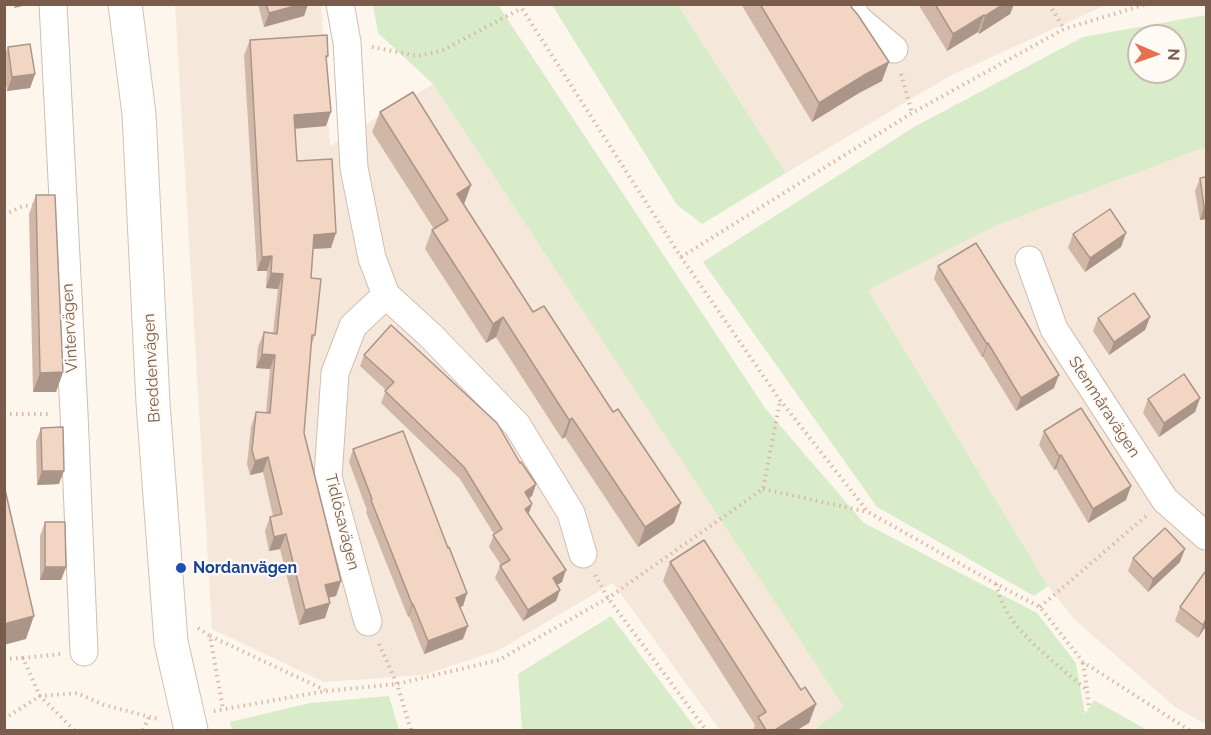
<!DOCTYPE html>
<meta charset="utf-8">
<style>
body{margin:0}
#map{position:relative;width:1211px;height:735px;overflow:hidden;background:#fdf6ec;font-family:Raleway,sans-serif}
canvas{display:block}
.frame{position:absolute;inset:0;border:6px solid #7a5c4d;pointer-events:none}
.north{position:absolute;left:1127px;top:24px;width:60px;height:60px;box-sizing:border-box;background:#fffaf3;border:2px solid #cabbb1;border-radius:50%;rotate:92deg;font-size:16px;font-weight:700;line-height:24px;text-align:center;color:#7a5c4d}
.north::after{content:'';display:block;margin:auto;width:21px;height:27px;background:#e76f51;clip-path:polygon(50% 0,100% 100%,50% 72%,0 100%)}
</style>
<div id="map">
<canvas width="1211" height="735"></canvas>
<div class="frame"></div>
<div class="north">N</div>
</div>
<script>
const ctx = document.querySelector('canvas').getContext('2d');
ctx.lineJoin = 'round';
function fill(path, color) { ctx.fillStyle = color; ctx.fill(path, 'evenodd'); }
function strokePath(path, color, width, dash) { ctx.strokeStyle = color; ctx.lineWidth = width; ctx.lineCap = dash ? 'butt' : 'round'; ctx.setLineDash(dash || []); ctx.stroke(path); }
function drawText(font, color, halo, rows, align = 'center') {
  ctx.font = font + ' Raleway,sans-serif'; ctx.lineWidth = 4.5; ctx.setLineDash([]); ctx.textBaseline = 'middle'; ctx.strokeStyle = halo; ctx.fillStyle = color; for (const [text, x, y, turn = 0] of rows) {
    ctx.save(); ctx.translate(x, y); ctx.rotate((+turn || 0) * Math.PI / 180); ctx.textAlign = isNaN(turn) ? turn : align; if (halo) ctx.strokeText(text, 0, 0); ctx.fillText(text, 0, 0); ctx.restore();
  }
}
fill(new Path2D(`
 M175,5H321L330,146L433,84L845,708L812,730H718L719,729L613,583L499,650L424,675L324,682L212,629Z
 M678,5H1106L950,76L786,173Z
 M1206,147V724L1175,707L1075,620L1048,586L868,290L1002,222Z`), '#f5e8da');
fill(new Path2D(`
 M373,5H498L765,408L864,523L1037,613L1076,663L1085,714L1094,700L1147,730H818L816,728L844,707L433,84L378,33Z
 M552,5H678L786,173L702,224L677,205Z
 M1206,15V147L999,224L868,290L1048,586L1034,596L877,507L703,262L914,127L1083,37ZM1139,36H1175V72H1139Z
 M611,616L697,730H522L518,674Z
 M389,696L399,730H232L230,722L310,703Z`), '#d8ecc9');
const street = new Path2D(`
 M53,4L74,413L84,652
 M340,4L347,42L354,168L372,258L386,295L431,336L517,425L571,513L583,554
 M849,4L858,19L894,49
 M1029,260L1054,329L1165,500L1206,536
 M368,622L328,477L335,373L353,326L386,295`);
const secondary = new Path2D(`
 M125,4L139,114L153,403L171,642L191,730`);
strokePath(street, '#d1beb0', 29);
strokePath(secondary, '#d6c0b0', 35);
strokePath(new Path2D(`
 M519,4L681,257L780,400L868,512L996,584L1040,607L1083,662L1189,730
 M1049,4L1064,29
 M372,47L418,56L441,51L522,8
 M901,74L912,113
 M4,215L23,206L37,205
 M681,257L912,113L1064,29L1147,4
 M4,414H49
 M763,489L868,512
 M595,575L608,598L706,730
 M996,584C998,590 999,596 1002,602C1015,634 1060,667 1087,690L1089,709
 M1040,607L1146,516
 M198,628L210,636L223,709
 M210,636L325,690
 M379,644L397,684L411,730
 M60,654L23,658L40,696L74,730
 M4,659L23,658
 M1083,663L1087,688
 M214,711L326,691L397,684L499,660L608,598L763,489L780,401
 M4,719L40,696L77,693L104,705L158,719
 M143,730L149,717`), '#d9b8a5', 4, [1.5, 4.5]);
strokePath(street, '#fff', 27);
strokePath(secondary, '#fff', 33);
fill(new Path2D(`
 M258,4H308L304,16L264,27Z
 M741,4H850L882,81L859,93L812,122Z
 M918,4H1014L1010,14L979,34L978,32L947,51Z
 M250,40L328,56L326,61V126L295,129L297,161L331,248L313,249L311,278L315,335L311,346L304,433L341,581L336,596L329,597L325,618L299,625L280,549L269,551L265,531L270,517L273,516L263,472L250,475L247,464L251,427L256,412L266,413L270,369L256,368L258,347L264,332L273,333L278,289L266,288L267,271H257L244,55Z
 M8,47L35,74L30,88L7,91L4,73V56Z
 M380,112L471,185L464,204L533,312L613,412L681,503L674,523L638,547L565,437L562,439L496,337L486,343L425,249L432,230L434,229L372,132Z
 M1200,178L1206,219L1200,220L1195,191Z
 M36,195L63,372L56,392H33L29,214Z
 M1126,233L1121,247L1085,272L1068,248L1073,234Z
 M938,266L1054,388L1016,411L983,357H982L934,279Z
 M1150,317L1145,330L1109,355L1093,331L1098,318Z
 M364,355L520,463L536,484L532,496L528,498L532,504L528,514L562,582L557,585L556,601L523,621L495,578L500,566L501,565L489,547L494,534L460,479L381,403L386,390L360,366Z
 M1200,398L1195,412L1159,437L1143,413L1148,399Z
 M41,428L59,484L37,485L36,441Z
 M1044,431L1126,500L1088,523L1056,469L1054,470L1039,445Z
 M353,449L448,548L467,593L463,606L460,607L463,639L424,654L409,616L408,617L366,512L367,510L349,462Z
 M45,522L66,567L61,580H40V536Z
 M1133,558L1180,562L1148,592L1128,571Z
 M670,562L816,704L809,723L797,730H753L755,725L663,581Z
 M1180,607L1206,626L1198,638L1175,621Z`), '#d1b7a8');
fill(new Path2D(`
 M16,4H31L14,8Z
 M302,4H308L304,16L264,27L269,13Z
 M1004,4H1014L1010,14L979,34L985,16Z
 M984,15L978,32L947,51L953,34Z
 M889,62L882,81L859,93L812,122L819,103L866,74Z
 M35,74L30,88L7,91L12,77Z
 M331,112L326,126L289,129L294,115Z
 M471,185L464,204L450,213L457,194Z
 M1206,206V219L1200,220L1204,207Z
 M336,233L331,248L309,249L314,235Z
 M1126,233L1121,247L1085,272L1090,258Z
 M272,256L267,271H257L262,257Z
 M271,273L283,274L278,289L266,288Z
 M503,317L496,337L486,343L493,324Z
 M1150,317L1145,330L1109,355L1114,342Z
 M988,343L983,357H982L987,344Z
 M262,354L275,355L270,369L256,368Z
 M63,372L56,392H33L40,373Z
 M1059,375L1054,388L1016,411L1021,398Z
 M1200,398L1195,412L1159,437L1164,423Z
 M572,418L565,437L562,439L569,420Z
 M1061,455L1056,469L1054,470L1059,456Z
 M268,457L263,472L250,475L255,461Z
 M42,471H64L59,484L37,485Z
 M536,484L532,496L520,504L525,492Z
 M1131,486L1126,500L1088,523L1093,509Z
 M681,503L674,523L638,547L645,527Z
 M532,504L528,516L525,509Z
 M286,534L280,549L269,551L274,537Z
 M1185,549L1180,562L1148,592L1153,579Z
 M45,567H66L61,580H40Z
 M566,570L562,582L549,590L553,578Z
 M341,581L336,596L320,600L325,585Z
 M560,590L556,601L523,621L528,610Z
 M467,593L463,606L452,610L456,598Z
 M330,603L325,618L299,625L305,610Z
 M412,604H413L409,616L408,617Z
 M34,616L26,639L4,645V624Z
 M1206,619V626L1198,638L1203,625Z
 M468,626L463,639L424,654L428,641Z
 M816,704L809,723L797,730H775Z`), '#aa9588');
const building = new Path2D(`
 M266,4H302L269,13Z
 M760,4H850L852,8L858,15L889,62L866,74L819,103Z
 M935,4H1004L985,16L984,15L953,34Z
 M327,35L328,56H326L331,112L294,115L297,161L332,159L336,233L314,235L311,278L321,279L315,335H312L304,433L341,581L325,585L330,603L305,610L286,534L274,537L270,517L282,514L268,457L255,461L252,450L256,412L270,413L275,355L262,354L264,332L277,334L283,274L271,273L272,256L262,257L250,40Z
 M30,44L35,74L12,77L8,47Z
 M413,92L471,185L457,194L533,312L544,306L613,412L618,409L681,503L645,527L572,418L569,420L503,317L493,324L432,230L448,220L380,112Z
 M1206,177V206L1204,207L1200,178Z
 M36,195H55L63,372L40,373Z
 M1110,209L1126,233L1090,258L1073,234Z
 M976,243L1059,375L1021,398L988,343L987,344L938,266Z
 M1134,293L1150,317L1114,342L1098,318Z
 M391,325L497,423L520,463L521,462L536,484L525,492L532,504L525,509L566,570L553,578L560,590L528,610L500,566L510,560L493,535L502,529L464,467L385,391L394,382L364,355Z
 M1184,374L1200,398L1164,423L1148,399Z
 M1081,408L1131,486L1093,509L1061,455L1059,456L1044,431Z
 M63,427L64,471H42L41,428Z
 M403,431L448,548L449,547L467,593L456,598L468,626L428,641L413,604H412L371,500L372,499L353,449Z
 M4,485L34,616L4,624Z
 M45,522H65L66,567H45Z
 M1165,528L1185,549L1153,579L1133,558Z
 M704,540L801,690L805,687L816,704L775,730H766L758,717L766,712L670,562Z
 M1205,572L1206,573V619L1203,625L1180,607Z`);
fill(building, '#f3d5c3');
strokePath(building, '#aa9588', 1.5);
for (const [x, y, r, color] of [
 [181,568,6,"#1a4fb4"]
]) { const dot = new Path2D(); dot.arc(x, y, r, 0, 2 * Math.PI); ctx.fillStyle = color; ctx.fill(dot); strokePath(dot, '#fffaf3', 2); }
drawText('16px', '#7a5c4d', '#fffaf3', [
 ["Vintervägen",70,328,-93],
 ["Breddenvägen",152,368,-93],
 ["Stenmåravägen",1104,407,57],
 ["Tidlösavägen",342,522,76]
]);
drawText('bold 16px', '#164399', '#fffaf3', [
 ["Nordanvägen",193,568]
], 'left');
</script>
